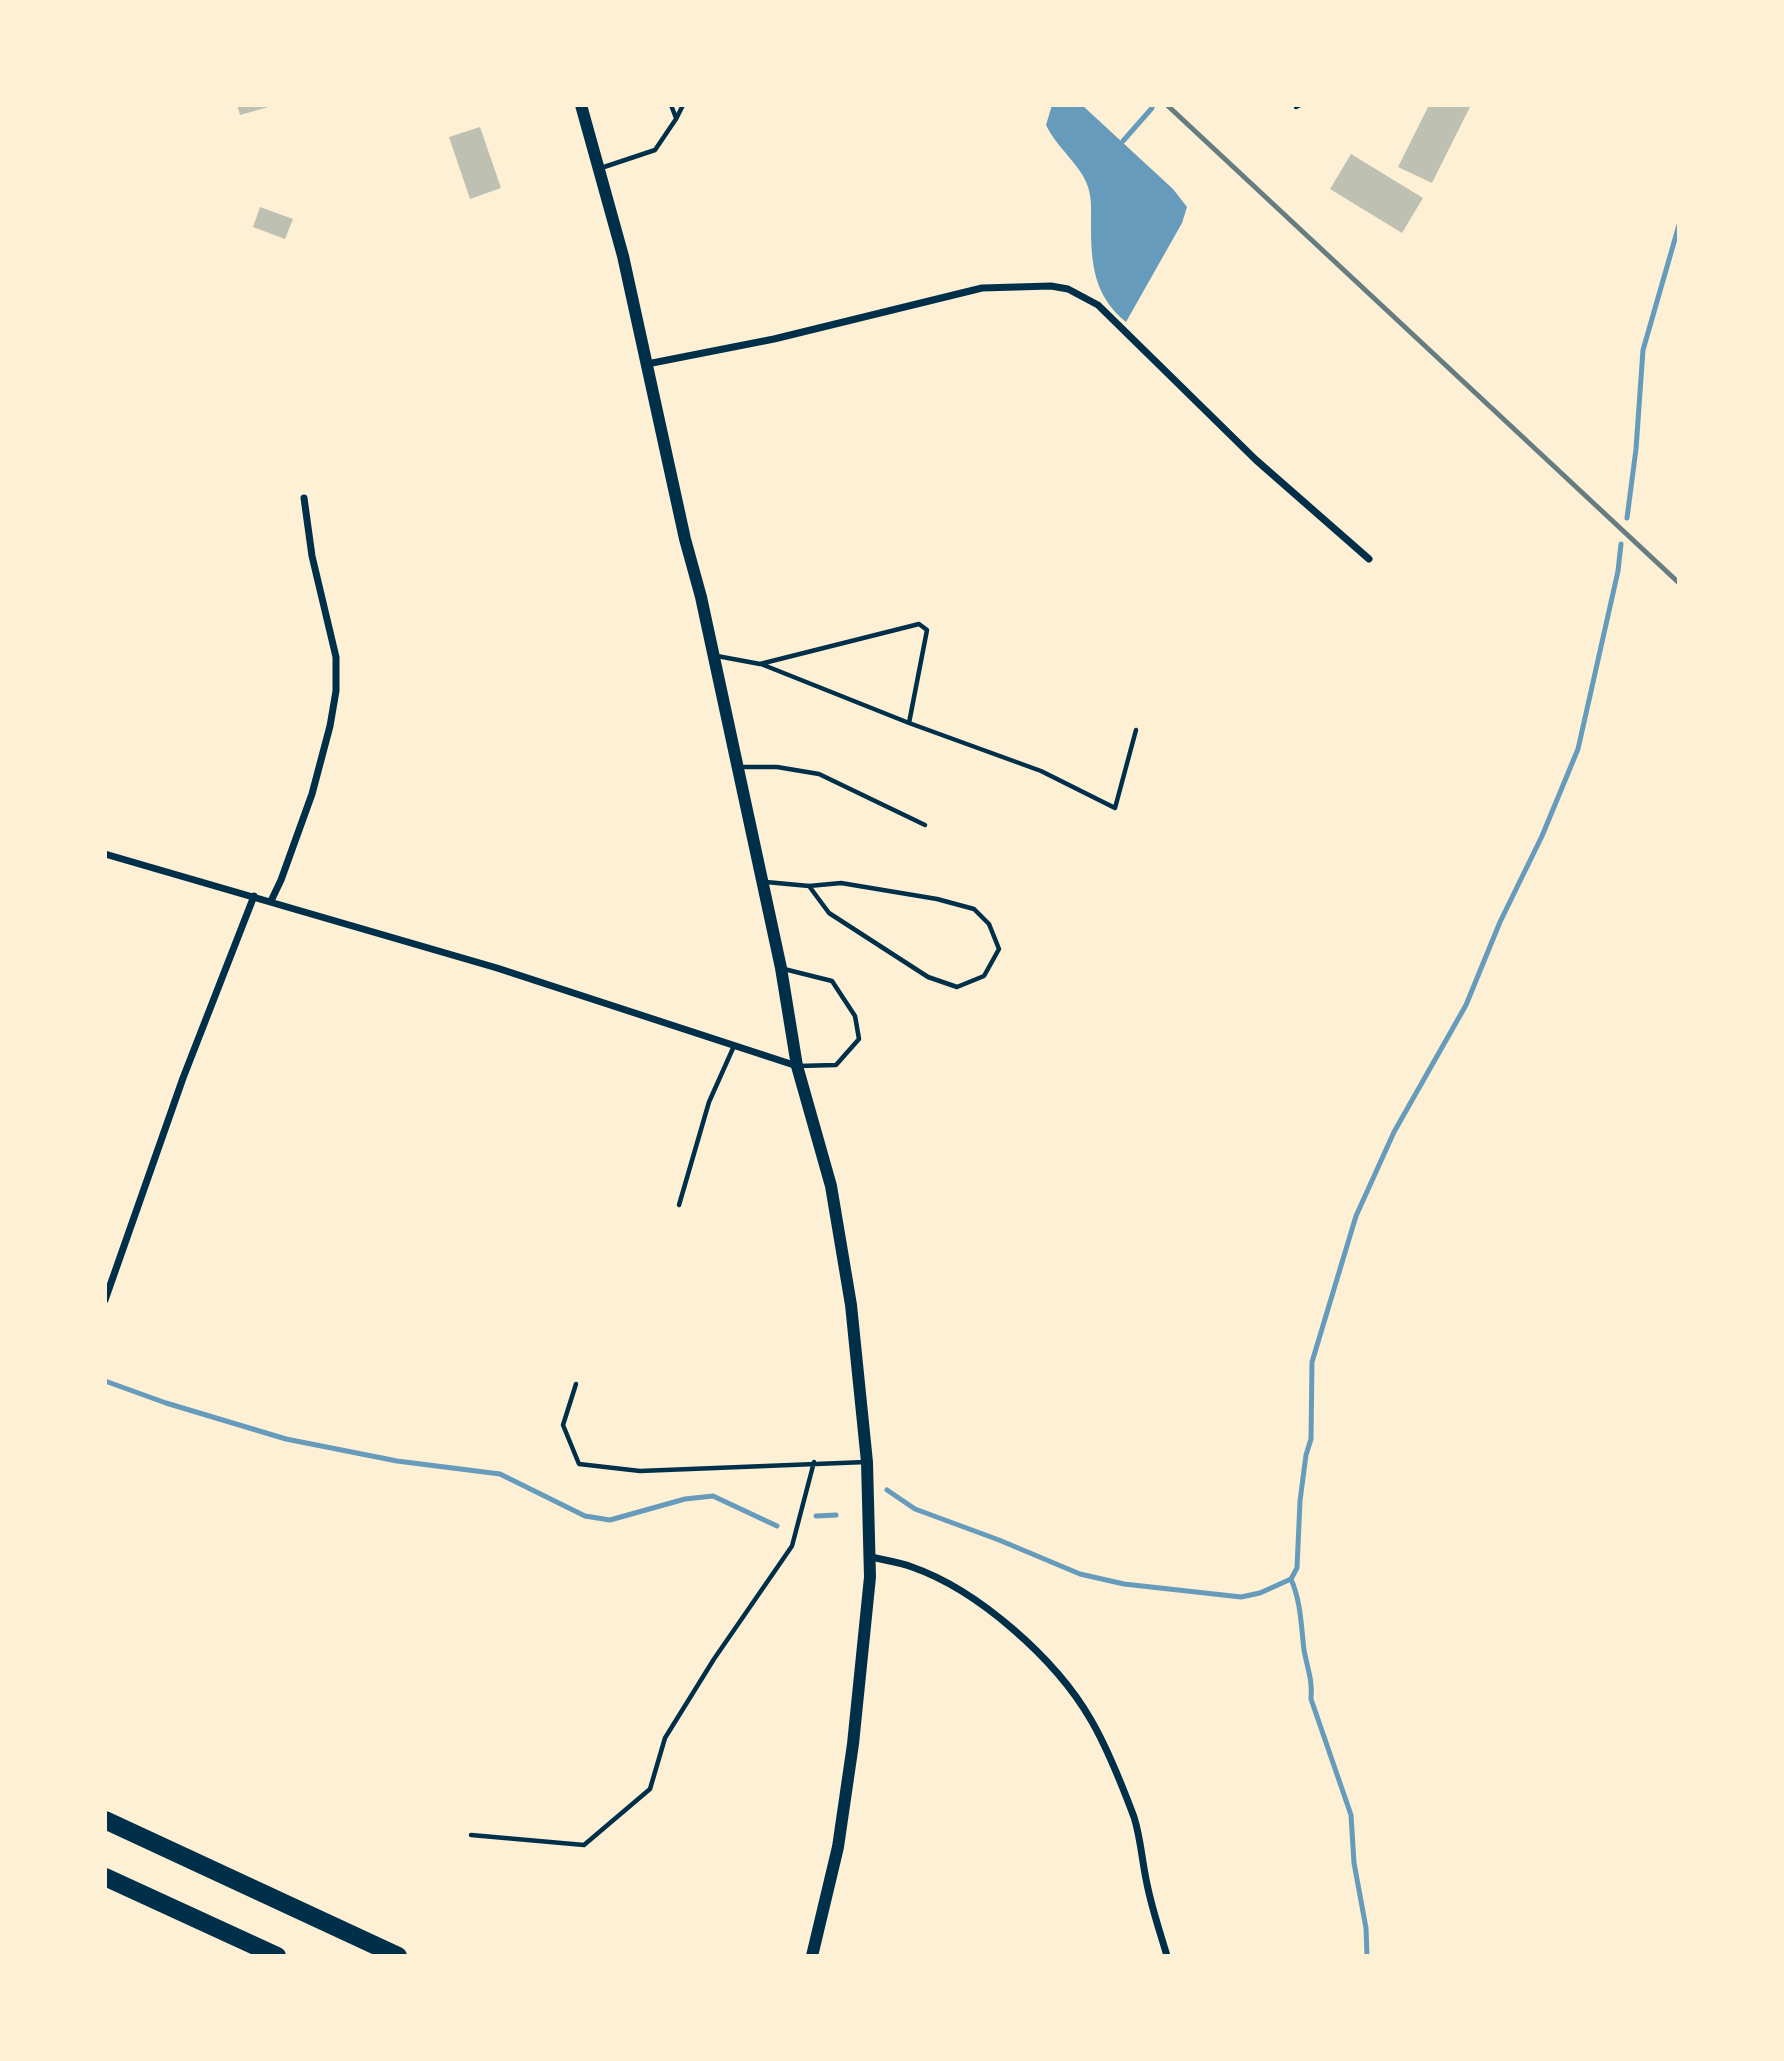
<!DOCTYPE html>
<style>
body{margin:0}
#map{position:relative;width:1784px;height:2061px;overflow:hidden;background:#fdf0d5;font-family:Montserrat,sans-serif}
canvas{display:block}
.frame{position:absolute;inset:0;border:107px solid #fdf0d5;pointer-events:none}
</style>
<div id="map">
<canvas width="1784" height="2061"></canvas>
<div class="frame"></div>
</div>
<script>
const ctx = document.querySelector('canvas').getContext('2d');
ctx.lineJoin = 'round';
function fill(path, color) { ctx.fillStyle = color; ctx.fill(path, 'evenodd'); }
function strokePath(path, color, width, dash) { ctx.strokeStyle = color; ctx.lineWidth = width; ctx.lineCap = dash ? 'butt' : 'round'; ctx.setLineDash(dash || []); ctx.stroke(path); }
fill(new Path2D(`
 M1052,105H1082L1173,189L1187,207L1182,223L1126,322C1094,296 1091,264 1091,225C1091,212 1092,199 1088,187C1082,166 1056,147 1046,125Z`), '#669bbc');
strokePath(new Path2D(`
 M1123,141L1152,108
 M1627,518L1636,449L1643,350L1679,225
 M105,1381L166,1403L286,1439L397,1461L500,1474L585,1516L610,1520L685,1499L713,1496L777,1526
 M887,1490L915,1509L999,1540L1080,1574L1124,1584L1241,1597L1260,1593L1291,1579L1297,1568L1300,1501L1306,1455L1311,1439L1312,1362L1356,1216L1394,1132L1466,1005L1500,922L1542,836L1578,749L1618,571L1621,544
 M816,1516L836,1515
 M1291,1579C1301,1602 1301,1625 1304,1650C1307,1667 1313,1681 1311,1699L1351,1815L1354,1863L1366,1928L1367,1956`), '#669bbc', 5);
fill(new Path2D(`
 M237,105H272V106L240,115Z
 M1429,105L1470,107L1432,183L1398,167Z
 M480,127L501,188L470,199L449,137Z
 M1351,154L1423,198L1402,233L1330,189Z
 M260,207L293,219L285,239L253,227Z`), '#bec0b2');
strokePath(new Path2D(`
 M671,105L676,118
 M1296,107L1300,105
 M601,168L655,150L676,119L683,105
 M717,656L760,664L919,624L927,630L909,723L1041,771L1115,808L1136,730
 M761,664L909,723
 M741,767H777L819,774L925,825
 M766,882L809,886L841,883L937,899L974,909L989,924L999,949L984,976L957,987L928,977L829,913L809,886
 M784,969L832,981L855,1016L859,1039L836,1065L798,1066
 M679,1205L709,1102L734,1046
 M576,1384L563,1425L579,1464L640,1471L866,1462
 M471,1835L584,1845L650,1789L665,1738L714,1659L792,1546L814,1462`), '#003049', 4.5);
strokePath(new Path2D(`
 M647,364L774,339L982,288L1051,286L1068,289L1098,305L1256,460L1369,559
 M105,854L497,968L797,1066
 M271,901L281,880L312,794L330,726L336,691V657L312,556L304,498
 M105,1300L183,1078L254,896
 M871,1557C884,1560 899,1562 912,1567C978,1590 1056,1659 1091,1720C1108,1749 1122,1785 1134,1817C1141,1839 1142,1862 1147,1884C1152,1909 1160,1932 1167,1956`), '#003049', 7);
strokePath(new Path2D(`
 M581,105L623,256L685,539L701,597L781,968L797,1066L831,1186L851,1305L867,1462L870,1577L853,1744L838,1847L812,1956`), '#003049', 12);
strokePath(new Path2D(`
 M105,1820L398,1956
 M105,1877L277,1956`), '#003049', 18);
strokePath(new Path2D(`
 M1167,105L1679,583`), '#657d81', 5);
</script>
